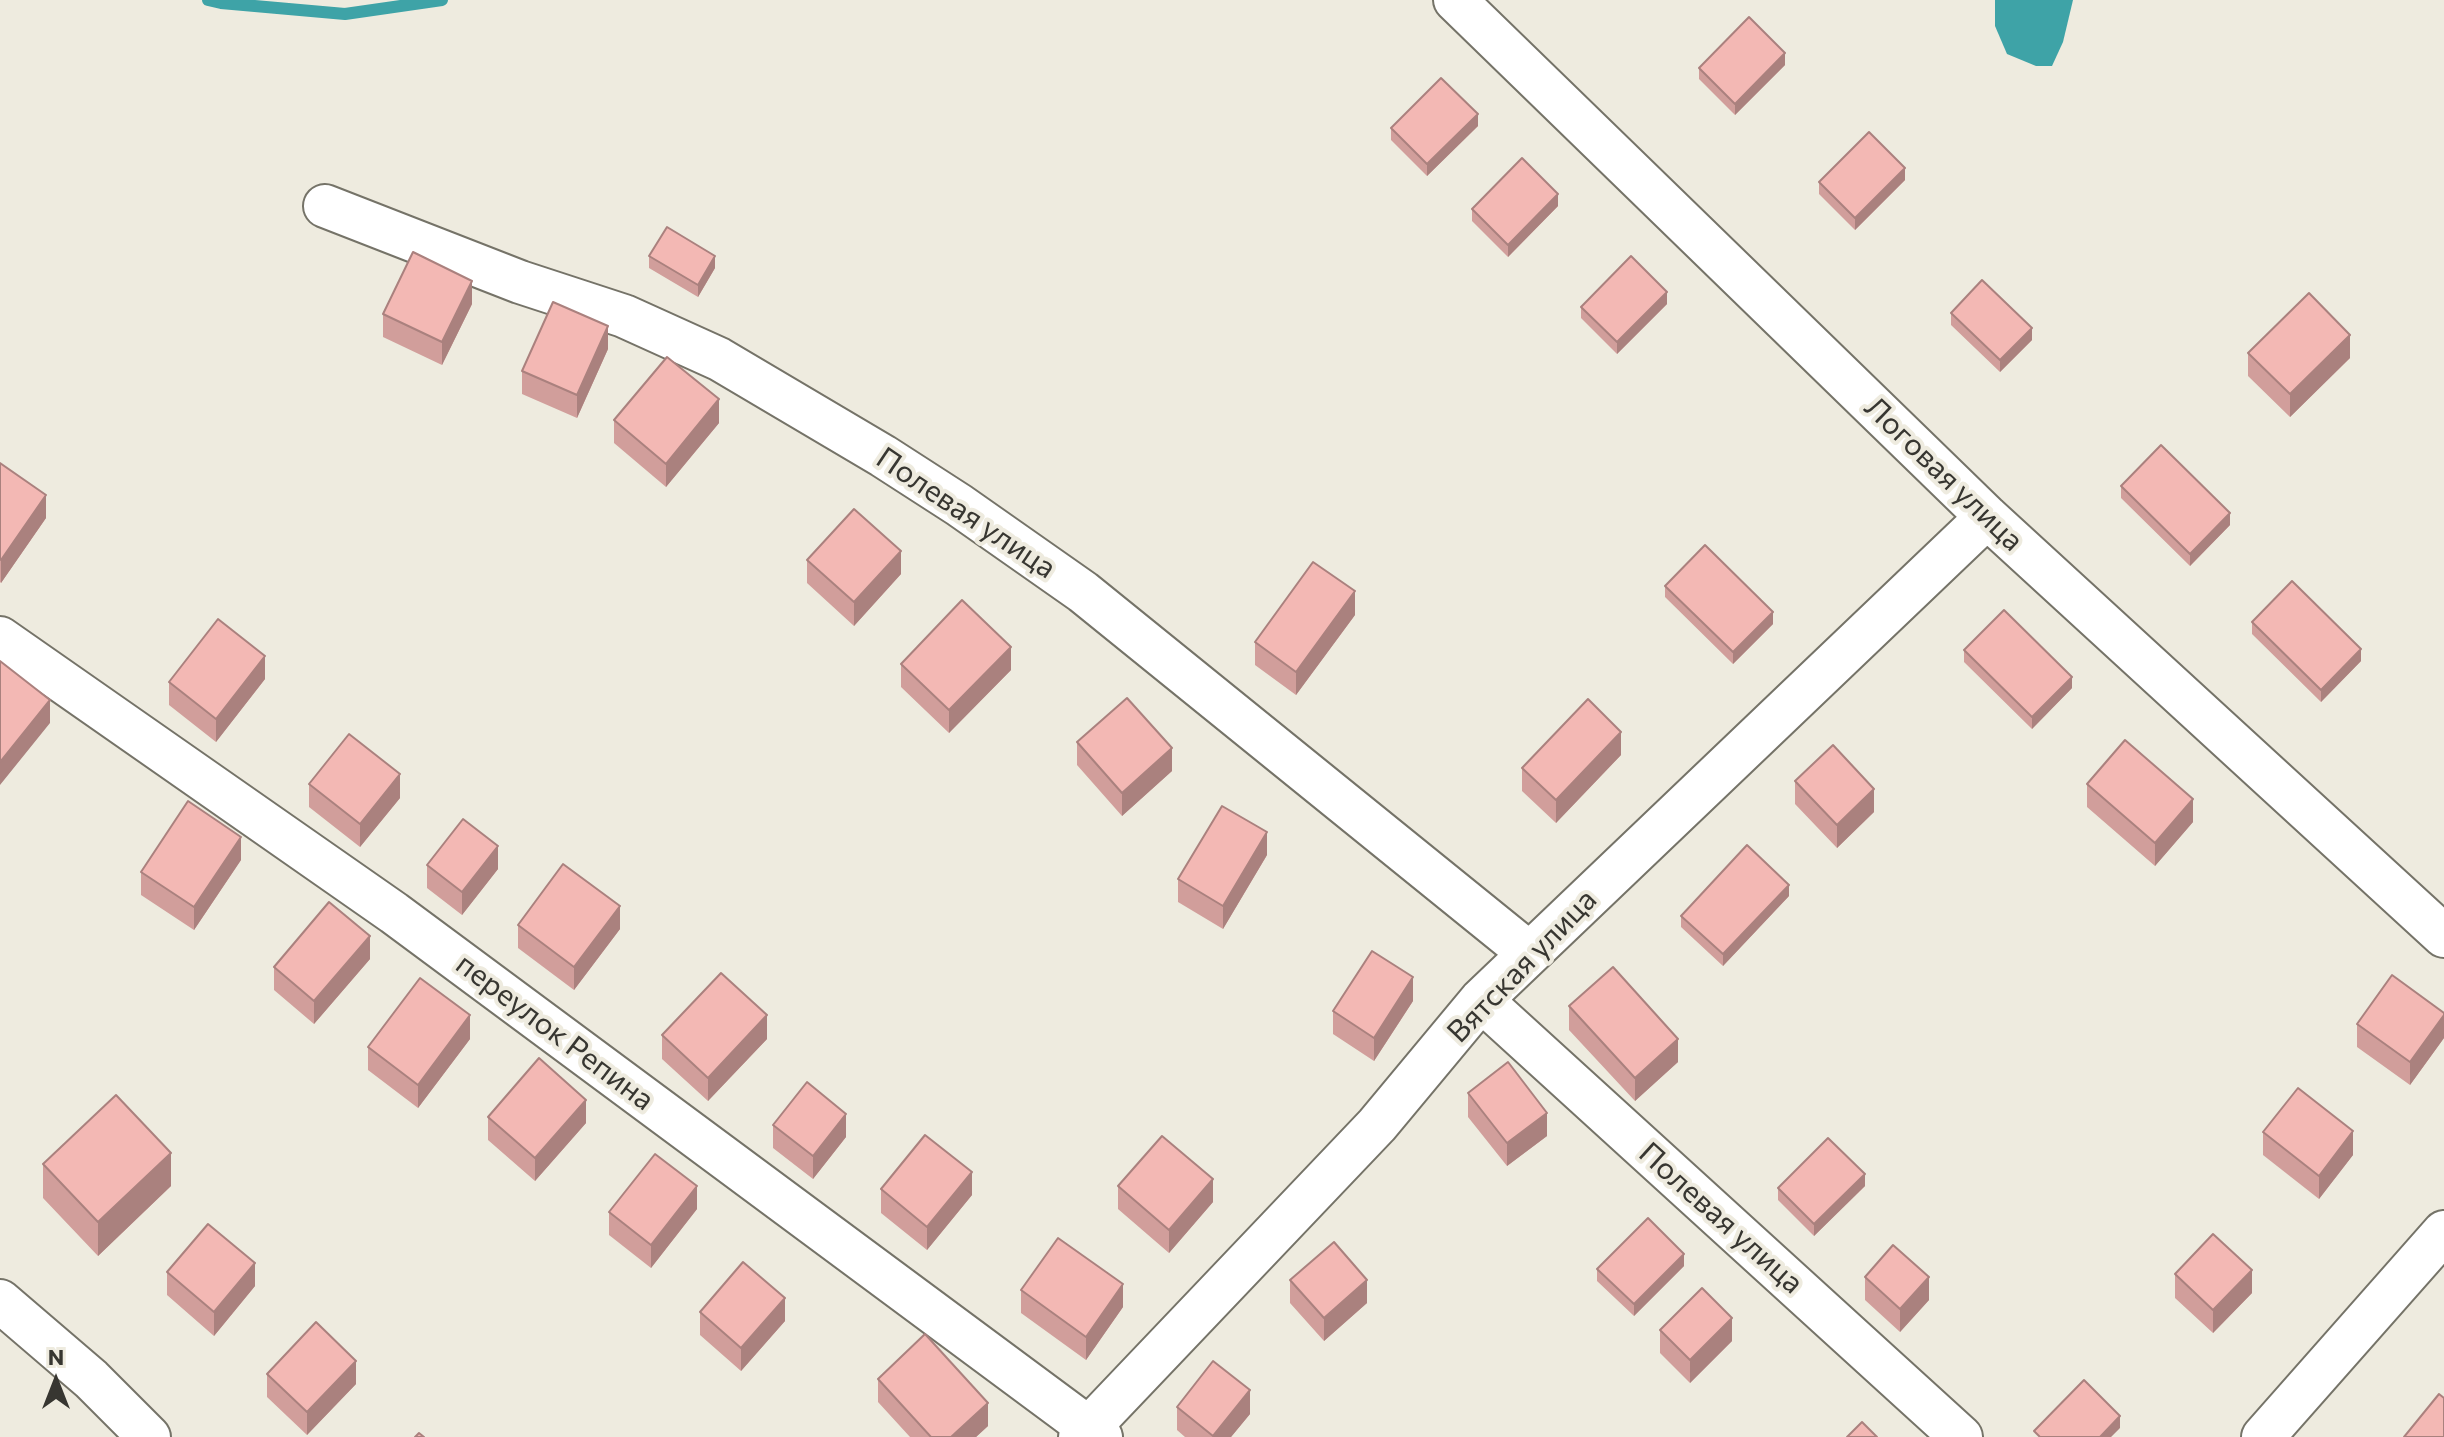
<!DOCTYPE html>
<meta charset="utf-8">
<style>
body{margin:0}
#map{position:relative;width:2444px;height:1437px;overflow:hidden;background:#eeebdf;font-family:Commissioner,sans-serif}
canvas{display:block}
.north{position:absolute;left:16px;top:1341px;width:80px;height:80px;-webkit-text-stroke:6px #eeebdf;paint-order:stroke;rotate:0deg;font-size:22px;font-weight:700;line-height:32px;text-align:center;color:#373631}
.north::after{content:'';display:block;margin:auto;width:28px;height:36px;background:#373631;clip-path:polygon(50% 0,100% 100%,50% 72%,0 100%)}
</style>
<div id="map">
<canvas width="2444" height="1437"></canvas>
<div class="north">N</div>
</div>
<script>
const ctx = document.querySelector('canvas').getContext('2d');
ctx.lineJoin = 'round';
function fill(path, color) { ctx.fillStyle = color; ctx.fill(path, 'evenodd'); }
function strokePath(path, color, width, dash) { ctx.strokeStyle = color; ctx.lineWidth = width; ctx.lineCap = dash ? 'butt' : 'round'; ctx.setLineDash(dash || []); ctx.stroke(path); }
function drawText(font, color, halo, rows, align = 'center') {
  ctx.font = font + ' Commissioner,sans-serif'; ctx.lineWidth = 8; ctx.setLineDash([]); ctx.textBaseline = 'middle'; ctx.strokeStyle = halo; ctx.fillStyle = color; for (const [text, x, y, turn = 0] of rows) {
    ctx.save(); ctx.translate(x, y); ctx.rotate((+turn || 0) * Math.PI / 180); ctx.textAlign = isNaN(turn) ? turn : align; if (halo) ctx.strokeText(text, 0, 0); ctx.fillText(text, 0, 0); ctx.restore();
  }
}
fill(new Path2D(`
 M1995,0H2073L2063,42L2052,66H2036L2007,54L1995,26Z`), '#3ea3a7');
strokePath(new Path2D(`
 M208,0L221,3L345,14L442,0`), '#3ea3a7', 12);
const minor = new Path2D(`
 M1455,0L1987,517L2444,936
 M325,206L520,282L624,316L719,359L883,456L959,505L1083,592L1529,953
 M0,638L394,913L1101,1437
 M1481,1000L1961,1437
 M0,1301L91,1379L149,1437
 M1080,1437L1377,1125L1481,1000L1987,517
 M2263,1437L2444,1232`);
strokePath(minor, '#757368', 46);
strokePath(minor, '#fff', 42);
fill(new Path2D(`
 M1785,65L1735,115L1699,79V68Z
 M1478,126L1427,176L1391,140V128Z
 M1905,180L1855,230L1819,194V182Z
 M1558,206L1508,257L1472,221V209Z
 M649,256L715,268L698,297L649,268Z
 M472,304L442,365L383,337V314Z
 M1667,304L1617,354L1581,318V307Z
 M1951,313L2032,340L2000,372L1951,325Z
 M608,349L577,418L522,394V371Z
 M2248,353L2350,358L2290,417L2248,376Z
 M614,420L719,423L666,487L614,443Z
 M0,463L46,518L1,583L0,582Z
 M2121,486L2230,525L2190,566L2121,498Z
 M807,560L901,574L854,626L807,583Z
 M1665,586L1773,624L1733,664L1665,597Z
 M1355,615L1296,695L1255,665V642Z
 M2252,622L2361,661L2321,702L2252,634Z
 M1964,650L2072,688L2032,729L1964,662Z
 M901,664L1011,670L949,733L901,687Z
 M265,679L216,742L169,705V682Z
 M1077,742L1172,771L1122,816L1077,765Z
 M1621,755L1556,823L1522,791V768Z
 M1795,781L1874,812L1837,848L1795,804Z
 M309,784L400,798L360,847L309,807Z
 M2087,784L2193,822L2155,866L2087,807Z
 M1267,855L1223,929L1178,902V879Z
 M241,860L194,930L141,895V872Z
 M427,865L498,869L462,915L427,888Z
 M1789,896L1723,966L1681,927V916Z
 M518,925L620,929L574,990L518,948Z
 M370,959L314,1024L274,990V967Z
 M1413,1001L1374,1061L1333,1034V1011Z
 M1569,1006L1678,1062L1635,1101L1569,1030Z
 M2444,1013V1038L2410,1085L2357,1047V1024Z
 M662,1035L767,1039L708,1101L662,1059Z
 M470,1039L418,1108L368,1070V1047Z
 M1468,1093L1547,1136L1507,1166L1468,1117Z
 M488,1117L586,1123L535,1181L488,1140Z
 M773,1125L846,1137L813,1179L773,1148Z
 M2263,1132L2353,1155L2319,1199L2263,1155Z
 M43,1164L171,1186L98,1256L43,1198Z
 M1118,1186L1213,1202L1169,1253L1118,1209Z
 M1865,1186L1814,1236L1778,1200V1188Z
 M881,1189L972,1195L927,1250L881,1213Z
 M697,1209L651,1268L609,1235V1212Z
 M1684,1266L1634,1316L1597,1281V1269Z
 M167,1272L255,1286L214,1336L167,1295Z
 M2175,1274L2252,1293L2213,1333L2175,1298Z
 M1865,1277L1929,1300L1900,1332L1865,1300Z
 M1290,1280L1367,1303L1324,1341L1290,1303Z
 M1021,1290L1123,1307L1086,1360L1021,1313Z
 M700,1312L785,1321L741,1371L700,1335Z
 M1660,1330L1732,1341L1690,1383L1660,1353Z
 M267,1374L356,1384L307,1435L267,1397Z
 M878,1379L988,1426L976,1437H910L878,1402Z
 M1177,1407L1250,1414L1231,1437H1185L1177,1430Z`), '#d19e9b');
fill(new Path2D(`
 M1785,53V65L1735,115V104Z
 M1478,114V126L1427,176V164Z
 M1905,168V180L1855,230V218Z
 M1558,194V206L1508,257V245Z
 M715,256V268L698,297V285Z
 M472,281V304L442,365V342Z
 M1667,292V304L1617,354V342Z
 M608,326V349L577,418V395Z
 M2032,328V340L2000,372V360Z
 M2350,335V358L2290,417V394Z
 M719,399V423L666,487V464Z
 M46,495V518L1,583V560Z
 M2230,513V525L2190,566V554Z
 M901,551V574L854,626V602Z
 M1355,591V615L1296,695V672Z
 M1773,612V624L1733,664V652Z
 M1011,647V670L949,733V710Z
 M2361,649V661L2321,702V690Z
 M265,656V679L216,742V719Z
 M2072,677V688L2032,729V717Z
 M50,700V723L0,785V762Z
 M1621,732V755L1556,823V800Z
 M1172,748V771L1122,816V793Z
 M400,774V798L360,847V824Z
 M1874,789V812L1837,848V825Z
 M2193,799V822L2155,866V843Z
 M1267,832V855L1223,929V906Z
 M241,837V860L194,930V907Z
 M498,846V869L462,915V892Z
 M1789,885V896L1723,966V954Z
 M620,906V929L574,990V967Z
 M370,936V959L314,1024V1001Z
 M1413,977V1001L1374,1061V1038Z
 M470,1015V1039L418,1108V1085Z
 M767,1015V1039L708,1101V1078Z
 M2444,1015V1038L2410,1085V1062Z
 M1678,1039V1062L1635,1101V1078Z
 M586,1100V1123L535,1181V1158Z
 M1547,1113V1136L1507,1166V1143Z
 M846,1114V1137L813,1179V1156Z
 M2353,1131V1155L2319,1199V1176Z
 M171,1153V1186L98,1256V1222Z
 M972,1172V1195L927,1250V1227Z
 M1865,1174V1186L1814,1236V1224Z
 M1213,1179V1202L1169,1253V1230Z
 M697,1186V1209L651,1268V1245Z
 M1684,1254V1266L1634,1316V1304Z
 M255,1263V1286L214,1336V1312Z
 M2252,1270V1293L2213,1333V1310Z
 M1929,1277V1300L1900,1332V1309Z
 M1367,1280V1303L1324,1341V1318Z
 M1123,1284V1307L1086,1360V1337Z
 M785,1298V1321L741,1371V1348Z
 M1732,1318V1341L1690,1383V1360Z
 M356,1361V1384L307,1435V1412Z
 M1250,1390V1414L1231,1437H1213Z
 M988,1403V1426L976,1437H951Z
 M2120,1416V1428L2111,1437H2100Z`), '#aa817e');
const building = new Path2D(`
 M1749,17L1785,53L1735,104L1699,68Z
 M1441,78L1478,114L1427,164L1391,128Z
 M1869,132L1905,168L1855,218L1819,182Z
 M1522,158L1558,194L1508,245L1472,209Z
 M667,227L715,256L698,285L649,256Z
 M413,252L472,281L442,342L383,314Z
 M1631,256L1667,292L1617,342L1581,307Z
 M1982,280L2032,328L2000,360L1951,313Z
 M2309,293L2350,335L2290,394L2248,353Z
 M553,302L608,326L577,395L522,371Z
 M667,357L719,399L666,464L614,420Z
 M2161,445L2230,513L2190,554L2121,486Z
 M0,463L46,495L1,560L0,559Z
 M854,509L901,551L854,602L807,560Z
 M1705,545L1773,612L1733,652L1665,586Z
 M1313,562L1355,591L1296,672L1255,642Z
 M2292,581L2361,649L2321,690L2252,622Z
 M962,600L1011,647L949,710L901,664Z
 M2004,610L2072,677L2032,717L1964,650Z
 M218,619L265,656L216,719L169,682Z
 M0,661L50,700L0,762Z
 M1127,698L1172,748L1122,793L1077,742Z
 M1588,699L1621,732L1556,800L1522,768Z
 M349,734L400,774L360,824L309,784Z
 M2125,740L2193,799L2155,843L2087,784Z
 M1833,745L1874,789L1837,825L1795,781Z
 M188,801L241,837L194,907L141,872Z
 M1222,806L1267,832L1223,906L1178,879Z
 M463,819L498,846L462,892L427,865Z
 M1747,845L1789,885L1723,954L1681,916Z
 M563,864L620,906L574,967L518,925Z
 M329,902L370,936L314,1001L274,967Z
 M1372,951L1413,977L1374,1038L1333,1011Z
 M1613,967L1678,1039L1635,1078L1569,1006Z
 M721,973L767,1015L708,1078L662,1035Z
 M2392,975L2444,1013V1015L2410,1062L2357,1024Z
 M420,978L470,1015L418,1085L368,1047Z
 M539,1058L586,1100L535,1158L488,1117Z
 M1508,1062L1547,1113L1507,1143L1468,1093Z
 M807,1082L846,1114L813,1156L773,1125Z
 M2298,1088L2353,1131L2319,1176L2263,1132Z
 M116,1095L171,1153L98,1222L43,1164Z
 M925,1135L972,1172L927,1227L881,1189Z
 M1162,1136L1213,1179L1169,1230L1118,1186Z
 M1828,1138L1865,1174L1814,1224L1778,1188Z
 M655,1154L697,1186L651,1245L609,1212Z
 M1648,1218L1684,1254L1634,1304L1597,1269Z
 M208,1224L255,1263L214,1312L167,1272Z
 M2213,1234L2252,1270L2213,1310L2175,1274Z
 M1058,1238L1123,1284L1086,1337L1021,1290Z
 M1334,1242L1367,1280L1324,1318L1290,1280Z
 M1893,1245L1929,1277L1900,1309L1865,1277Z
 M743,1262L785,1298L741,1348L700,1312Z
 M1702,1288L1732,1318L1690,1360L1660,1330Z
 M316,1322L356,1361L307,1412L267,1374Z
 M925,1334L988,1403L951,1437H931L878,1379Z
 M1213,1361L1250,1390L1213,1436L1177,1407Z
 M2084,1380L2120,1416L2100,1437H2040L2034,1431Z
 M2439,1394L2444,1398V1437H2404Z
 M1862,1422L1877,1437H1847Z
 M419,1433L424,1437H415Z`);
fill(building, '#f3b8b4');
strokePath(building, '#aa817e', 2);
drawText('30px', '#373631', '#eeebdf', [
 ["Логовая улица",1944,474,44],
 ["Полевая улица",966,513,34],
 ["Вятская улица",1522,966,-46],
 ["переулок Репина",555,1032,37],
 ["Полевая улица",1721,1218,42]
]);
</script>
